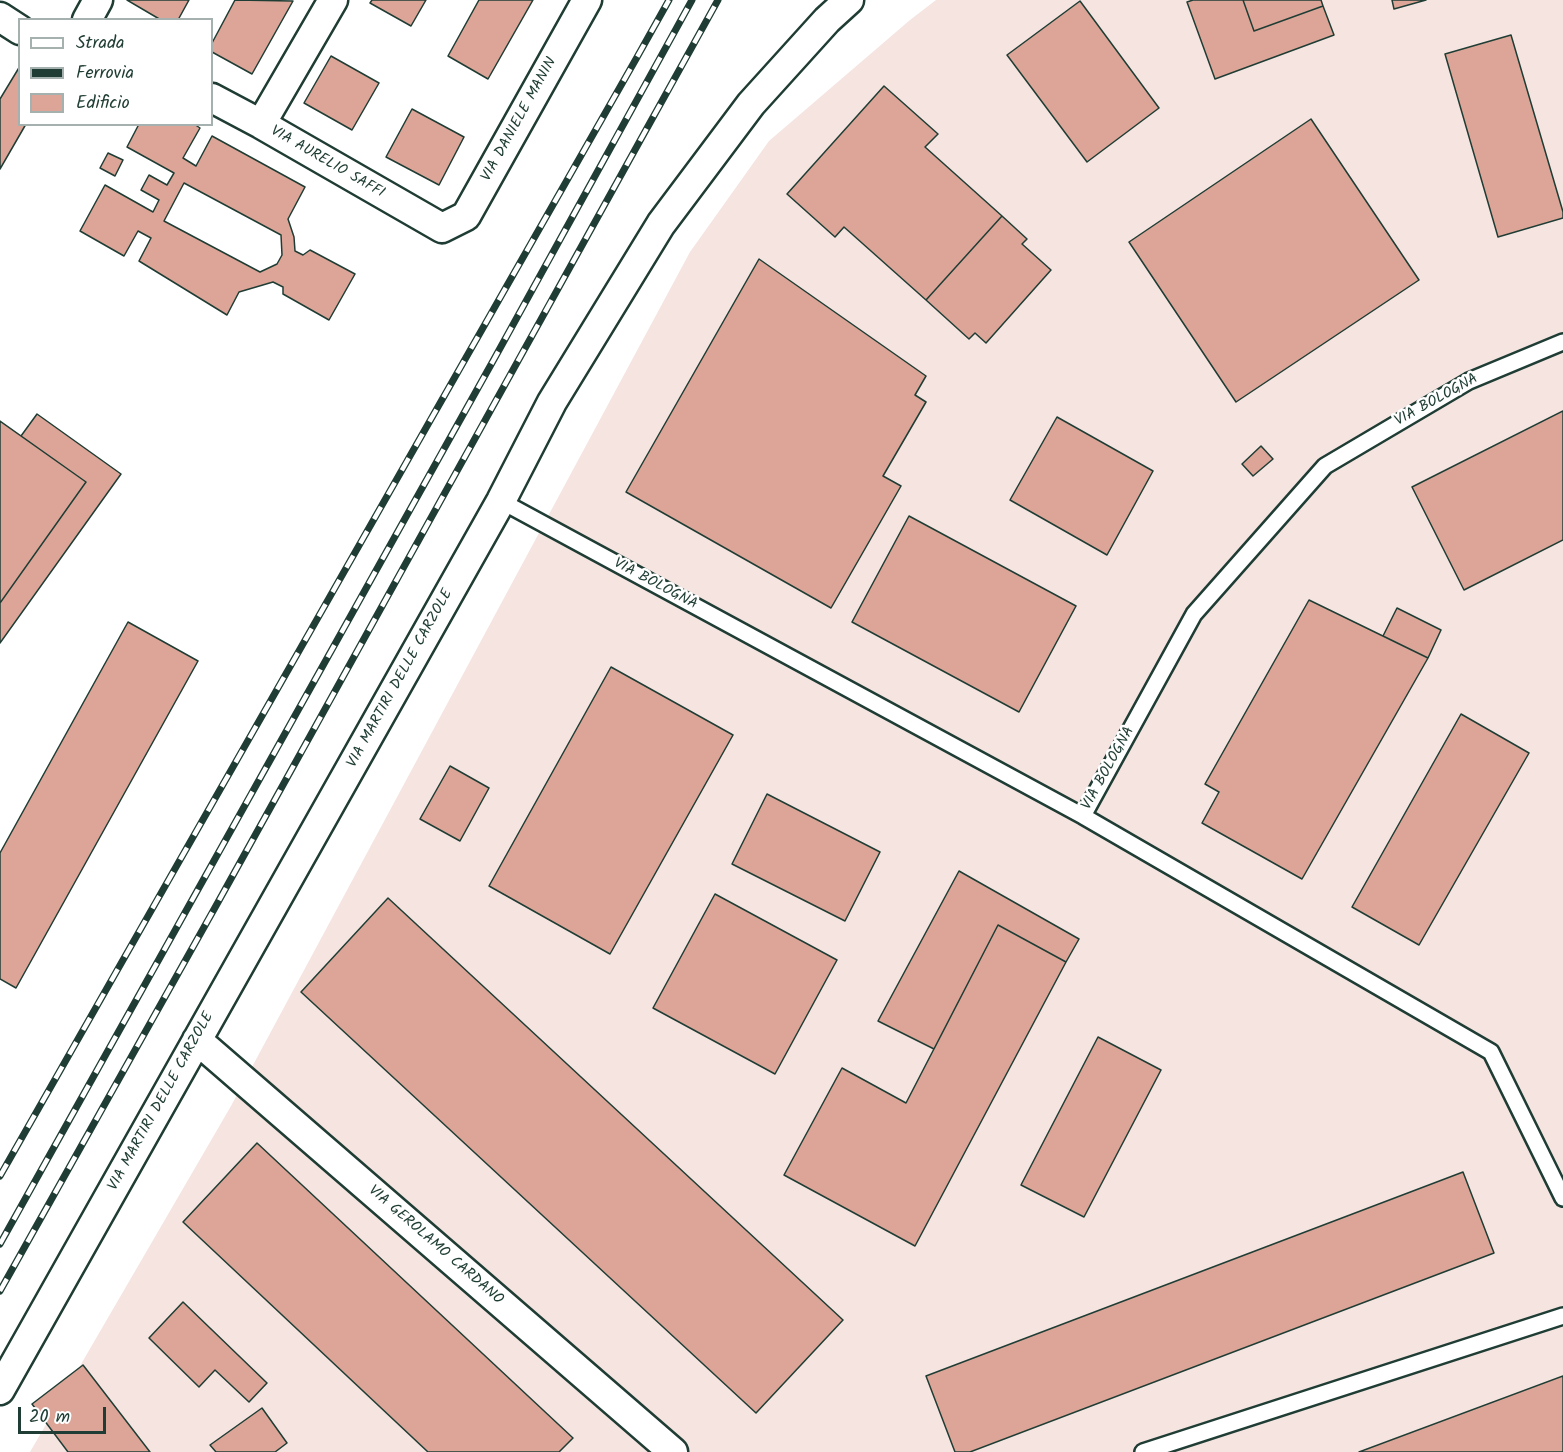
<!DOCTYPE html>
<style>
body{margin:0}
#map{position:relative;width:1563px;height:1452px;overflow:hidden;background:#fff;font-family:Kalam,sans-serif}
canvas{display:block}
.legend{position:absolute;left:18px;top:18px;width:195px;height:108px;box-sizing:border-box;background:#fff;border:2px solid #a5b1ae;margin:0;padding:8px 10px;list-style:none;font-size:18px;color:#1f3d34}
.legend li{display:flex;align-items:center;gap:12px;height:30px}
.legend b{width:30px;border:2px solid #a5b1ae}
.scale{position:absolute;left:18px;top:1407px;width:88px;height:27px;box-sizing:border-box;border:3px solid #1f3d34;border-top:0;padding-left:8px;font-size:18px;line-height:21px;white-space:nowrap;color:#1f3d34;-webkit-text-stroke:4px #fff;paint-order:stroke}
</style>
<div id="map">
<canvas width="1563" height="1452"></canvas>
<ul class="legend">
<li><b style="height:8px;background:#fff"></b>Strada</li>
<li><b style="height:8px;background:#1f3d34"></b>Ferrovia</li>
<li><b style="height:16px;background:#dda598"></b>Edificio</li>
</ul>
<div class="scale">20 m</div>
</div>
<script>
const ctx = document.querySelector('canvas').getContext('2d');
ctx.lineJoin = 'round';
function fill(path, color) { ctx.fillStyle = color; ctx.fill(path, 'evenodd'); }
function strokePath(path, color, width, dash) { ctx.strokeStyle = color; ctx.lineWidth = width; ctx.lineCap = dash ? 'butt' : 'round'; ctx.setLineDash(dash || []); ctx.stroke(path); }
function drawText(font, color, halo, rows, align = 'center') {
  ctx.font = font + ' Kalam,sans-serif'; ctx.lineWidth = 5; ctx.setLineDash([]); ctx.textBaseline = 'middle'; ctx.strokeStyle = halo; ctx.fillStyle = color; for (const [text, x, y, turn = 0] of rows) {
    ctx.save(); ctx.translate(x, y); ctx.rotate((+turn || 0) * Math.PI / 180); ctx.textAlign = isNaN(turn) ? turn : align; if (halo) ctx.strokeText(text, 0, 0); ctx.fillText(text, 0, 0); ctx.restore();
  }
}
fill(new Path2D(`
 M936,0H1563V1452H30L231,1106L690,252L769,141L910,20Z`), '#f5e4e0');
const building = new Path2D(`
 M127,0H189L178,20H161Z
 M235,0L293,1L252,74L212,52V43Z
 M372,0H426L411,26L370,3Z
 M479,0H533L488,79L448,56Z
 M1193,0H1243L1254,31L1323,6L1334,35L1215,79L1187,2Z
 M1243,0H1321L1323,6L1254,31Z
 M1392,0H1426L1394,9Z
 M1080,1L1159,108L1087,162L1007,55Z
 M1511,35L1563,212V218L1498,237L1445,54Z
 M331,56L379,83L352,130L304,103Z
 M20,66V124H26L0,169V99Z
 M884,86L938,134L925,147L1002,216L926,300L844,227L835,237L787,194Z
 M412,109L464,137L439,185L386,157Z
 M1311,119L1419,280L1236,402L1129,242Z
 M139,124H194L200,128L183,158L196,166L212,136L305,187L288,219L294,237L295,251L303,255L310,250L355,274L329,320L283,294V287L273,282L239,292L227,315L139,261L151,238L138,231L124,256L80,231L105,185L153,212L159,200L141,190L149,175L167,185L174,173L127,147ZM184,183L281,235L282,255L277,264L260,272L164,221Z
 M108,153L123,160L115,176L100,168Z
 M1002,216L1027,239L1022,244L1051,270L986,343L975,333L969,339L926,300Z
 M759,259L926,376L915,395L926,402L883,476L901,486L831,608L626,492Z
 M1563,411V540L1464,590L1412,487Z
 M37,414L121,474L0,643V603L86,482L21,436Z
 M1057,417L1153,471L1107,555L1010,500Z
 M0,421L86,482L0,603Z
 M1261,446L1273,459L1253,476L1242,464Z
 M909,516L1076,606L1019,712L852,622Z
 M1309,600L1428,658L1302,879L1202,823L1219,792L1205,784Z
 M1397,608L1441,630L1428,658L1383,636Z
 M128,622L198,661L16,988L0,979V853Z
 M611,667L733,735L610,954L489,886Z
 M1461,714L1529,753L1419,945L1352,907Z
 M450,766L489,788L460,841L420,819Z
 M767,794L880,852L845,921L732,864Z
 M959,871L1079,939L1066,962L998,925L934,1049L878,1021Z
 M715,894L837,960L775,1074L653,1008Z
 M388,898L843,1320L756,1413L301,992Z
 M998,925L1066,962L915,1246L784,1175L842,1068L906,1103Z
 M1098,1037L1161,1070L1084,1217L1021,1185Z
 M257,1143L573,1438L559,1452H428L183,1222Z
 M1463,1172L1494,1253L970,1452H955L926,1376Z
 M183,1302L267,1383L249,1402L215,1370L199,1387L149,1338Z
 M83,1365L150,1452H68L32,1404Z
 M1563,1376V1452H1359Z
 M262,1408L287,1443L275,1452H216L210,1445Z`);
fill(building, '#dda598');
strokePath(building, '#1f3d34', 1.5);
const service = new Path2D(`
 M501,501L1083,816L1491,1052L1563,1198
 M1083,816L1194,614L1325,466L1469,381L1563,342
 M1143,1452L1563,1316`);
const minor = new Path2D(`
 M0,17L20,30
 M87,20L98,0
 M212,98L261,124L442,228L466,216L587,0
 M261,124L333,0
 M197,1040L673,1452
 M0,1390L501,501L552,402L661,224L751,104L827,20L849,0`);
strokePath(service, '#1f3d34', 20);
strokePath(minor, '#1f3d34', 33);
strokePath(service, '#fff', 15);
strokePath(minor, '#fff', 28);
const rail = new Path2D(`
 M0,1176L636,59L669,0
 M0,1244L493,361L692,0
 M0,1291L217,904L718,0`);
strokePath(rail, '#1f3d34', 7);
strokePath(rail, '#fff', 4.5, [14]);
drawText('15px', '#1f3d34', '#fff', [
 ["VIA DANIELE MANIN",520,120,-61],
 ["VIA AURELIO SAFFI",327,163,30],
 ["VIA BOLOGNA",1437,401,-29],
 ["VIA BOLOGNA",655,585,28],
 ["VIA MARTIRI DELLE CARZOLE",401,679,-61],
 ["VIA BOLOGNA",1109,769,-61],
 ["VIA MARTIRI DELLE CARZOLE",162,1102,-61],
 ["VIA GEROLAMO CARDANO",435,1246,41]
]);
</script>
